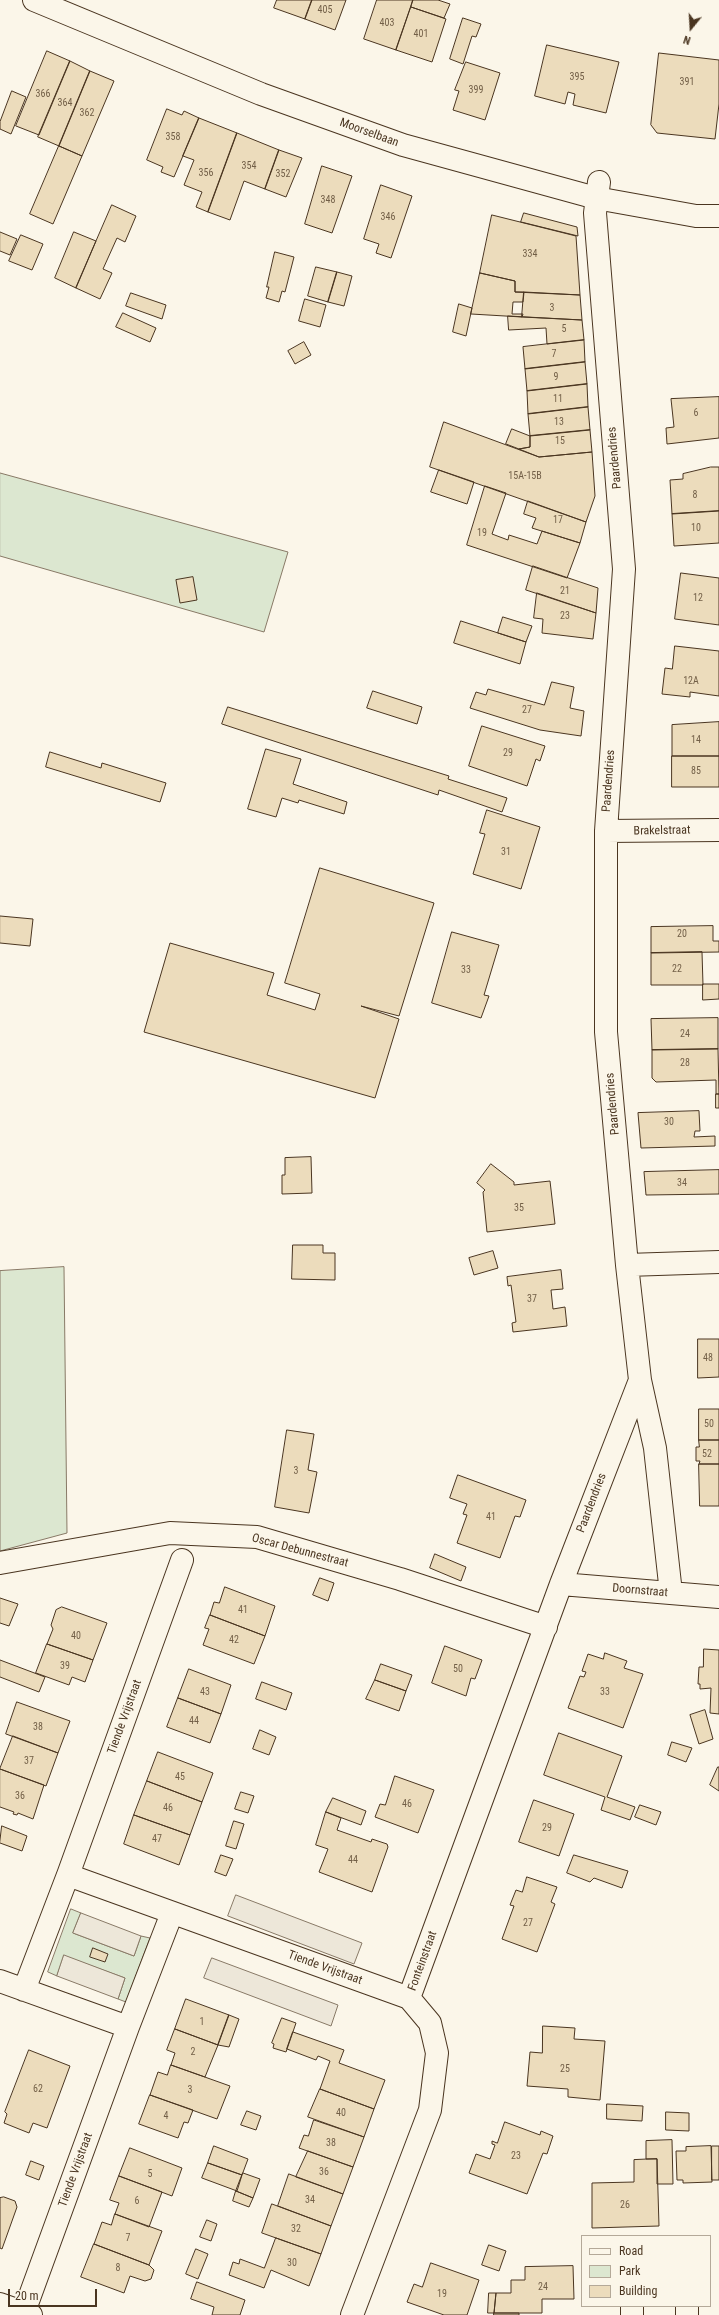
<!DOCTYPE html>
<style>
body{margin:0}
#map{position:relative;width:719px;height:2315px;overflow:hidden;background:#fbf6e9;font-family:"Roboto Condensed",sans-serif}
canvas{display:block}
.legend{position:absolute;left:581px;top:2235px;width:130px;height:72px;box-sizing:border-box;background:#fbf6e9;border:1px solid #b4a999;margin:0;padding:5px 7px;list-style:none;font-size:12px;color:#4a3520}
.legend li{display:flex;align-items:center;gap:8px;height:20px}
.legend b{width:20px;border:1px solid #b4a999}
.north{position:absolute;left:671px;top:8px;width:40px;height:40px;-webkit-text-stroke:3px #fbf6e9;paint-order:stroke;rotate:198deg;font-size:11px;font-weight:700;line-height:16px;text-align:center;color:#4a3520}
.north::after{content:'';display:block;margin:auto;width:14px;height:18px;background:#4a3520;clip-path:polygon(50% 0,100% 100%,50% 72%,0 100%)}
.scale{position:absolute;left:8px;top:2289px;width:89px;height:18px;box-sizing:border-box;border:2px solid #4a3520;border-top:0;padding-left:5px;font-size:12px;line-height:14px;white-space:nowrap;color:#4a3520;-webkit-text-stroke:3px #fbf6e9;paint-order:stroke}
</style>
<div id="map">
<canvas width="719" height="2315"></canvas>
<ul class="legend">
<li><b style="height:5px;background:#fbf6e9"></b>Road</li>
<li><b style="height:11px;background:#dce7d0"></b>Park</li>
<li><b style="height:11px;background:#ecdcbc"></b>Building</li>
</ul>
<div class="north">N</div>
<div class="scale">20 m</div>
</div>
<script>
const ctx = document.querySelector('canvas').getContext('2d');
ctx.lineJoin = 'round';
function fill(path, color) { ctx.fillStyle = color; ctx.fill(path, 'evenodd'); }
function strokePath(path, color, width, dash) { ctx.strokeStyle = color; ctx.lineWidth = width; ctx.lineCap = dash ? 'butt' : 'round'; ctx.setLineDash(dash || []); ctx.stroke(path); }
function drawText(font, color, halo, rows, align = 'center') {
  ctx.font = font + ' "Roboto Condensed",sans-serif'; ctx.lineWidth = 3; ctx.setLineDash([]); ctx.textBaseline = 'middle'; ctx.strokeStyle = halo; ctx.fillStyle = color; for (const [text, x, y, turn = 0] of rows) {
    ctx.save(); ctx.translate(x, y); ctx.rotate((+turn || 0) * Math.PI / 180); ctx.textAlign = isNaN(turn) ? turn : align; if (halo) ctx.strokeText(text, 0, 0); ctx.fillText(text, 0, 0); ctx.restore();
  }
}
const green = new Path2D(`
 M0,473L288,552L264,632L0,556Z
 M64,1267L67,1533L0,1551V1271Z
 M71,1909L81,1913L73,1933L134,1956L141,1936L150,1938L126,2002L118,1999L125,1978L64,1956L57,1976L48,1972Z`);
fill(green, '#dce7d0');
strokePath(green, '#887966', 1);
const parking = new Path2D(`
 M236,1895L362,1943L354,1964L228,1916Z
 M81,1913L141,1936L134,1956L73,1933Z
 M64,1955L125,1978L118,1999L57,1976Z
 M212,1958L338,2005L331,2026L204,1978Z`);
fill(parking, '#ede7d9');
strokePath(parking, '#887966', 1);
const building = new Path2D(`
 M277,0H312L305,19L274,8Z
 M312,0H346L335,30L305,19Z
 M377,0H413L396,50L364,39Z
 M413,0H438L450,4L444,18L411,7Z
 M411,7L446,19L432,62L396,50Z
 M463,18L481,24L476,37L472,36L463,64L450,59Z
 M547,45L619,62L606,113L573,105L575,94L568,92L565,104L535,96Z
 M47,51L70,61L39,135L16,126Z
 M659,53L719,60V104L715,139L657,133L651,125Z
 M70,61L90,71L59,146L38,137Z
 M466,62L500,73L485,120L453,110L459,91L455,90Z
 M90,71L114,81L82,156L59,146Z
 M12,91L26,97L11,134L0,129V122Z
 M167,109L182,115L184,111L199,118L174,177L161,172L163,167L147,160Z
 M199,118L237,133L208,212L196,207L202,192L184,185L194,160L183,156Z
 M237,133L279,150L265,189L244,181L230,220L208,212Z
 M59,146L82,156L53,224L30,214Z
 M279,150L302,158L286,197L265,189Z
 M322,166L352,176L332,233L305,224Z
 M381,185L412,196L391,258L376,253L379,244L364,239Z
 M112,205L136,216L125,242L117,238L103,269L112,273L100,299L76,288Z
 M524,213L577,227L578,236L521,222Z
 M492,215L576,236L580,295L515,292V281L480,273Z
 M0,232L17,239L10,255L0,251Z
 M74,232L96,241L76,288L55,278Z
 M21,235L43,244L32,270L9,261Z
 M275,252L294,257L285,292L282,291L279,302L266,298L269,287H267Z
 M316,267L337,272L328,302L308,296Z
 M337,272L352,276L344,306L328,302Z
 M480,273L515,281V292H524L523,302H513L512,314H523L522,317L471,314Z
 M524,292L580,295L582,320L522,317Z
 M131,293L166,305L162,319L126,306Z
 M305,299L326,305L320,327L299,321Z
 M459,304L472,308L466,336L453,332Z
 M123,313L156,328L150,342L116,327Z
 M508,316L582,320L584,340L547,344L546,328L509,330Z
 M584,340L585,362L525,369L523,347Z
 M304,342L311,355L295,364L288,351Z
 M585,362L587,384L527,391L525,369Z
 M587,384L588,407L528,414L527,391Z
 M719,397V438L667,444L666,428L674,427L671,399Z
 M588,407L590,430L530,436L528,414Z
 M444,422L539,457L592,452L595,496L586,522L430,467Z
 M512,429L530,436V447L519,449L506,444Z
 M590,430L592,452L539,457L519,449L530,447V436Z
 M711,467H719V511L672,514L670,480L683,479V474Z
 M439,470L474,482L467,504L431,492Z
 M485,486L506,493L492,534L508,540L509,535L537,544L542,531L580,543L567,578L467,545Z
 M528,501L586,522L580,543L532,528L536,518L524,514Z
 M719,511V543L674,546L672,514Z
 M533,566L598,588L596,613L526,590Z
 M681,573L719,578V625L675,619Z
 M193,577L197,600L180,603L176,580Z
 M537,593L596,613L593,639L542,633L543,619L534,618Z
 M503,617L532,626L526,642L498,633Z
 M461,621L526,642L520,664L454,643Z
 M675,646L719,651V696L690,692V697L662,694L665,668L672,669Z
 M552,682L574,687L570,708L584,711L581,736L540,730L470,708L476,692L486,695L488,689L544,705Z
 M373,691L422,707L417,724L367,708Z
 M228,707L449,776L448,779L507,798L502,812L439,790L438,795L222,724Z
 M719,722V756H672V725Z
 M482,726L545,746L540,761L536,759L527,786L469,766Z
 M266,749L301,759L293,784L347,802L344,814L299,800L298,803L282,798L276,817L248,809Z
 M50,752L101,768L102,763L166,783L160,802L46,767Z
 M672,756H719V787H672Z
 M487,810L540,827L521,889L473,874L485,834L480,833Z
 M320,868L434,903L399,1016L361,1006L399,1019L375,1098L144,1032L170,943L274,973L267,995L315,1010L320,994L285,983Z
 M0,916L33,919L30,946L0,943Z
 M713,926V941H719V952L651,953V927Z
 M452,932L499,945L484,995L489,996L481,1018L432,1003Z
 M702,952L703,985H651V953Z
 M703,984H719V999L703,1000Z
 M718,1018V1049L652,1050L651,1019Z
 M718,1049L719,1094H716V1080L656,1082L652,1078V1050Z
 M716,1094H719V1108H716Z
 M699,1111L700,1131H695L694,1137L715,1136V1146L641,1148L638,1113Z
 M311,1157L312,1193L282,1194V1175H285V1158Z
 M491,1164L514,1182V1185L550,1181L555,1224L487,1232L483,1192L485,1190L477,1183Z
 M719,1170V1194L646,1195L644,1172Z
 M293,1245H323V1253H335V1280L292,1279Z
 M493,1251L498,1268L474,1275L469,1258Z
 M561,1270L563,1289L551,1290L553,1309L565,1307L567,1326L513,1332L512,1323L516,1322L511,1285L508,1286L507,1277Z
 M698,1339H719V1377L698,1378Z
 M699,1409H719V1440H699Z
 M287,1430L314,1434L308,1470L317,1472L309,1513L275,1507Z
 M699,1440H719V1464H699L700,1461H696V1447H699Z
 M699,1464H719V1506H700Z
 M458,1475L526,1500L520,1517L515,1516L500,1558L457,1543L467,1515L463,1514L467,1504L450,1498Z
 M435,1554L466,1567L461,1581L430,1568Z
 M320,1578L334,1583L328,1601L313,1595Z
 M225,1587L275,1606L265,1636L210,1615L214,1602L219,1603Z
 M0,1598L18,1604L9,1626L0,1623Z
 M62,1607L107,1623L93,1660L47,1644L53,1629L51,1625L56,1610Z
 M210,1615L265,1636L254,1664L203,1645L209,1629L205,1628Z
 M47,1644L93,1660L85,1682L72,1677L69,1685L36,1673Z
 M445,1646L482,1660L475,1679L471,1678L466,1696L432,1683Z
 M704,1649L719,1650V1714L710,1713L711,1688L700,1689V1684H698L699,1667H703Z
 M605,1653L627,1661L624,1668L643,1674L623,1728L568,1708L580,1676L584,1677L586,1672L582,1671L588,1654L603,1659Z
 M0,1660L45,1677L39,1692L0,1677Z
 M381,1664L412,1675L406,1691L375,1680Z
 M189,1669L231,1685L221,1714L178,1698Z
 M375,1680L406,1691L399,1711L366,1699Z
 M262,1682L292,1693L286,1710L256,1699Z
 M178,1698L221,1714L210,1743L167,1727Z
 M17,1702L70,1721L58,1753L6,1734Z
 M705,1710L713,1739L699,1744L690,1715Z
 M260,1730L276,1737L269,1755L253,1749Z
 M559,1733L622,1756L607,1797L635,1807L630,1820L601,1810L605,1797L544,1775Z
 M13,1736L58,1753L46,1786L0,1769Z
 M672,1742L692,1748L686,1762L668,1755Z
 M158,1752L213,1773L202,1802L147,1781Z
 M718,1767H719V1791L710,1785Z
 M0,1769L44,1785L33,1819L18,1813L17,1815L13,1814L14,1812L0,1807Z
 M395,1776L434,1790L418,1833L375,1817L380,1804L385,1805Z
 M147,1781L202,1802L190,1835L134,1815Z
 M241,1792L254,1796L248,1813L235,1809Z
 M333,1798L366,1811L361,1825L326,1812Z
 M534,1800L574,1814L559,1856L519,1842Z
 M640,1805L661,1812L656,1825L635,1817Z
 M326,1812L341,1818L337,1830L371,1842L372,1839L387,1844L388,1847L372,1892L319,1872L328,1849L316,1845Z
 M134,1815L190,1835L179,1865L124,1844Z
 M234,1821L244,1824L236,1849L226,1846Z
 M2,1826L27,1836L22,1851L0,1843Z
 M221,1855L233,1859L226,1876L215,1872Z
 M574,1855L628,1871L622,1888L594,1878L590,1882L567,1873Z
 M527,1877L557,1887L551,1902L555,1904L537,1952L502,1939L514,1906L510,1905L516,1890L522,1892Z
 M93,1948L108,1954L105,1962L90,1957Z
 M186,1999L229,2015L218,2045L175,2029Z
 M229,2015L239,2019L229,2047L218,2045Z
 M282,2018L296,2023L286,2052L273,2048L274,2044L272,2043Z
 M543,2026L575,2028L574,2039L605,2041L600,2100L568,2097V2089L527,2086L530,2052L542,2053Z
 M175,2029L218,2045L205,2077L171,2065L175,2053L167,2050Z
 M293,2032L344,2050L339,2063L385,2080L374,2109L320,2089L330,2061L318,2056L316,2060L287,2049Z
 M29,2050L70,2066L47,2128L33,2123L29,2133L4,2123L7,2114L5,2112Z
 M171,2065L230,2086L217,2119L150,2095L158,2072L167,2075Z
 M320,2089L374,2109L364,2137L308,2117Z
 M150,2095L193,2110L188,2123L184,2122L178,2138L139,2124Z
 M607,2104L643,2106L642,2121L607,2119Z
 M247,2111L261,2116L256,2130L241,2125Z
 M666,2112L689,2113V2131L666,2130Z
 M314,2120L364,2137L353,2167L299,2148L304,2135L308,2136Z
 M505,2122L540,2135L541,2131L553,2136L547,2154L543,2153L527,2194L469,2173L476,2154L490,2159L495,2145L492,2144V2141L497,2143Z
 M672,2140L673,2184H657V2159H646V2141Z
 M214,2146L248,2159L242,2175L208,2163Z
 M711,2146L712,2182L683,2183V2180H677L676,2151H686V2147Z
 M712,2146H719V2180H712Z
 M130,2148L182,2168L172,2196L119,2176Z
 M308,2151L353,2167L343,2194L296,2177Z
 M657,2159L659,2226L592,2228V2183L634,2182V2160Z
 M31,2161L44,2166L39,2180L26,2175Z
 M208,2163L242,2175L237,2191L202,2178Z
 M243,2173L260,2179L253,2198L236,2191Z
 M289,2174L343,2194L331,2226L278,2206Z
 M119,2176L162,2192L149,2227L115,2214L119,2203L110,2200Z
 M236,2191L253,2198L249,2207L233,2201Z
 M4,2197L15,2201L17,2207L2,2249L0,2248V2198Z
 M272,2204L331,2226L321,2254L262,2233Z
 M115,2214L162,2231L149,2265L94,2244L102,2222L111,2225Z
 M207,2220L217,2224L211,2241L200,2237Z
 M276,2238L321,2254L309,2286L271,2270L264,2288L229,2275L233,2262L239,2264L240,2259L264,2268Z
 M94,2244L149,2265L154,2270L151,2279L145,2281L130,2276L124,2293L81,2277Z
 M489,2245L506,2251L499,2271L482,2265Z
 M196,2249L208,2254L198,2279L186,2274Z
 M431,2263L479,2280L467,2315H444L407,2302L414,2284L422,2287Z
 M573,2266L574,2299H542V2313H494L496,2293H511V2280H525V2267Z
 M197,2282L245,2300L240,2315H212L214,2307L191,2299Z
 M489,2293H496L494,2313H488Z
 M494,2313H519V2315H494Z`);
fill(building, '#ecdcbc');
strokePath(building, '#4a3520', 1);
const minor = new Path2D(`
 M599,182L595,213L624,569L606,831V1032L627,1265L640,1380L655,1448L671,1593
 M606,831L719,830
 M627,1265L719,1262
 M182,1560L68,1875L409,1998
 M0,1563L170,1533L257,1537L400,1579L546,1627
 M561,1584L719,1597
 M0,1981L128,2027
 M24,1990L68,1875
 M0,2304L31,2315
 M632,2306V2315
 M687,2306V2315
 M24,2312L128,2027L172,1913
 M352,2315L430,2110L437,2053L430,2023L409,1998L561,1584L640,1380`);
const major = new Path2D(`
 M34,0L261,94L403,145L596,198L696,216H719`);
strokePath(minor, '#4a3520', 24);
strokePath(major, '#4a3520', 24);
strokePath(minor, '#fbf6e9', 22);
strokePath(major, '#fbf6e9', 22);
drawText('10px', '#725f47', null, [
 ["405",325,10],
 ["403",387,23],
 ["401",421,34],
 ["395",577,77],
 ["391",687,82],
 ["399",476,90],
 ["366",43,94],
 ["364",65,103],
 ["362",87,113],
 ["358",173,137],
 ["354",249,166],
 ["356",206,173],
 ["352",283,174],
 ["348",328,200],
 ["346",388,217],
 ["334",530,254],
 ["3",552,308],
 ["5",564,329],
 ["7",554,354],
 ["9",556,377],
 ["11",558,399],
 ["6",696,413],
 ["13",559,422],
 ["15",560,441],
 ["15A-15B",525,476],
 ["8",695,495],
 ["17",558,520],
 ["10",696,528],
 ["19",482,533],
 ["21",565,591],
 ["12",698,598],
 ["23",565,616],
 ["12A",691,681],
 ["27",527,710],
 ["14",696,740],
 ["29",508,753],
 ["85",696,771],
 ["31",506,852],
 ["20",682,934],
 ["22",677,969],
 ["33",466,970],
 ["24",685,1034],
 ["28",685,1063],
 ["30",669,1122],
 ["34",682,1183],
 ["35",519,1208],
 ["37",532,1299],
 ["48",708,1358],
 ["50",709,1424],
 ["52",707,1454],
 ["3",296,1471],
 ["41",491,1517],
 ["41",243,1610],
 ["40",76,1636],
 ["42",234,1640],
 ["39",65,1666],
 ["50",458,1669],
 ["43",205,1692],
 ["33",605,1692],
 ["44",194,1721],
 ["38",38,1727],
 ["37",29,1761],
 ["45",180,1777],
 ["36",20,1796],
 ["46",407,1804],
 ["46",168,1808],
 ["29",547,1828],
 ["47",157,1839],
 ["44",353,1860],
 ["27",528,1923],
 ["1",202,2022],
 ["2",193,2052],
 ["25",565,2069],
 ["62",38,2089],
 ["3",190,2090],
 ["40",341,2113],
 ["4",166,2116],
 ["38",331,2143],
 ["23",516,2156],
 ["36",324,2172],
 ["5",150,2174],
 ["34",310,2200],
 ["6",137,2201],
 ["26",625,2205],
 ["32",296,2229],
 ["7",128,2238],
 ["30",292,2263],
 ["8",118,2268],
 ["24",543,2287],
 ["19",442,2294]
]);
drawText('12px', '#4a3520', '#fbf6e9', [
 ["Moorselbaan",369,133,20],
 ["Paardendries",615,458,-95],
 ["Paardendries",609,781,-86],
 ["Brakelstraat",662,831,-1],
 ["Paardendries",613,1104,-95],
 ["Paardendries",592,1503,-69],
 ["Oscar Debunnestraat",300,1551,15],
 ["Doornstraat",640,1591,5],
 ["Tiende Vrijstraat",125,1717,-70],
 ["Fonteinstraat",423,1961,-70],
 ["Tiende Vrijstraat",325,1968,20],
 ["Tiende Vrijstraat",76,2170,-70]
]);
</script>
